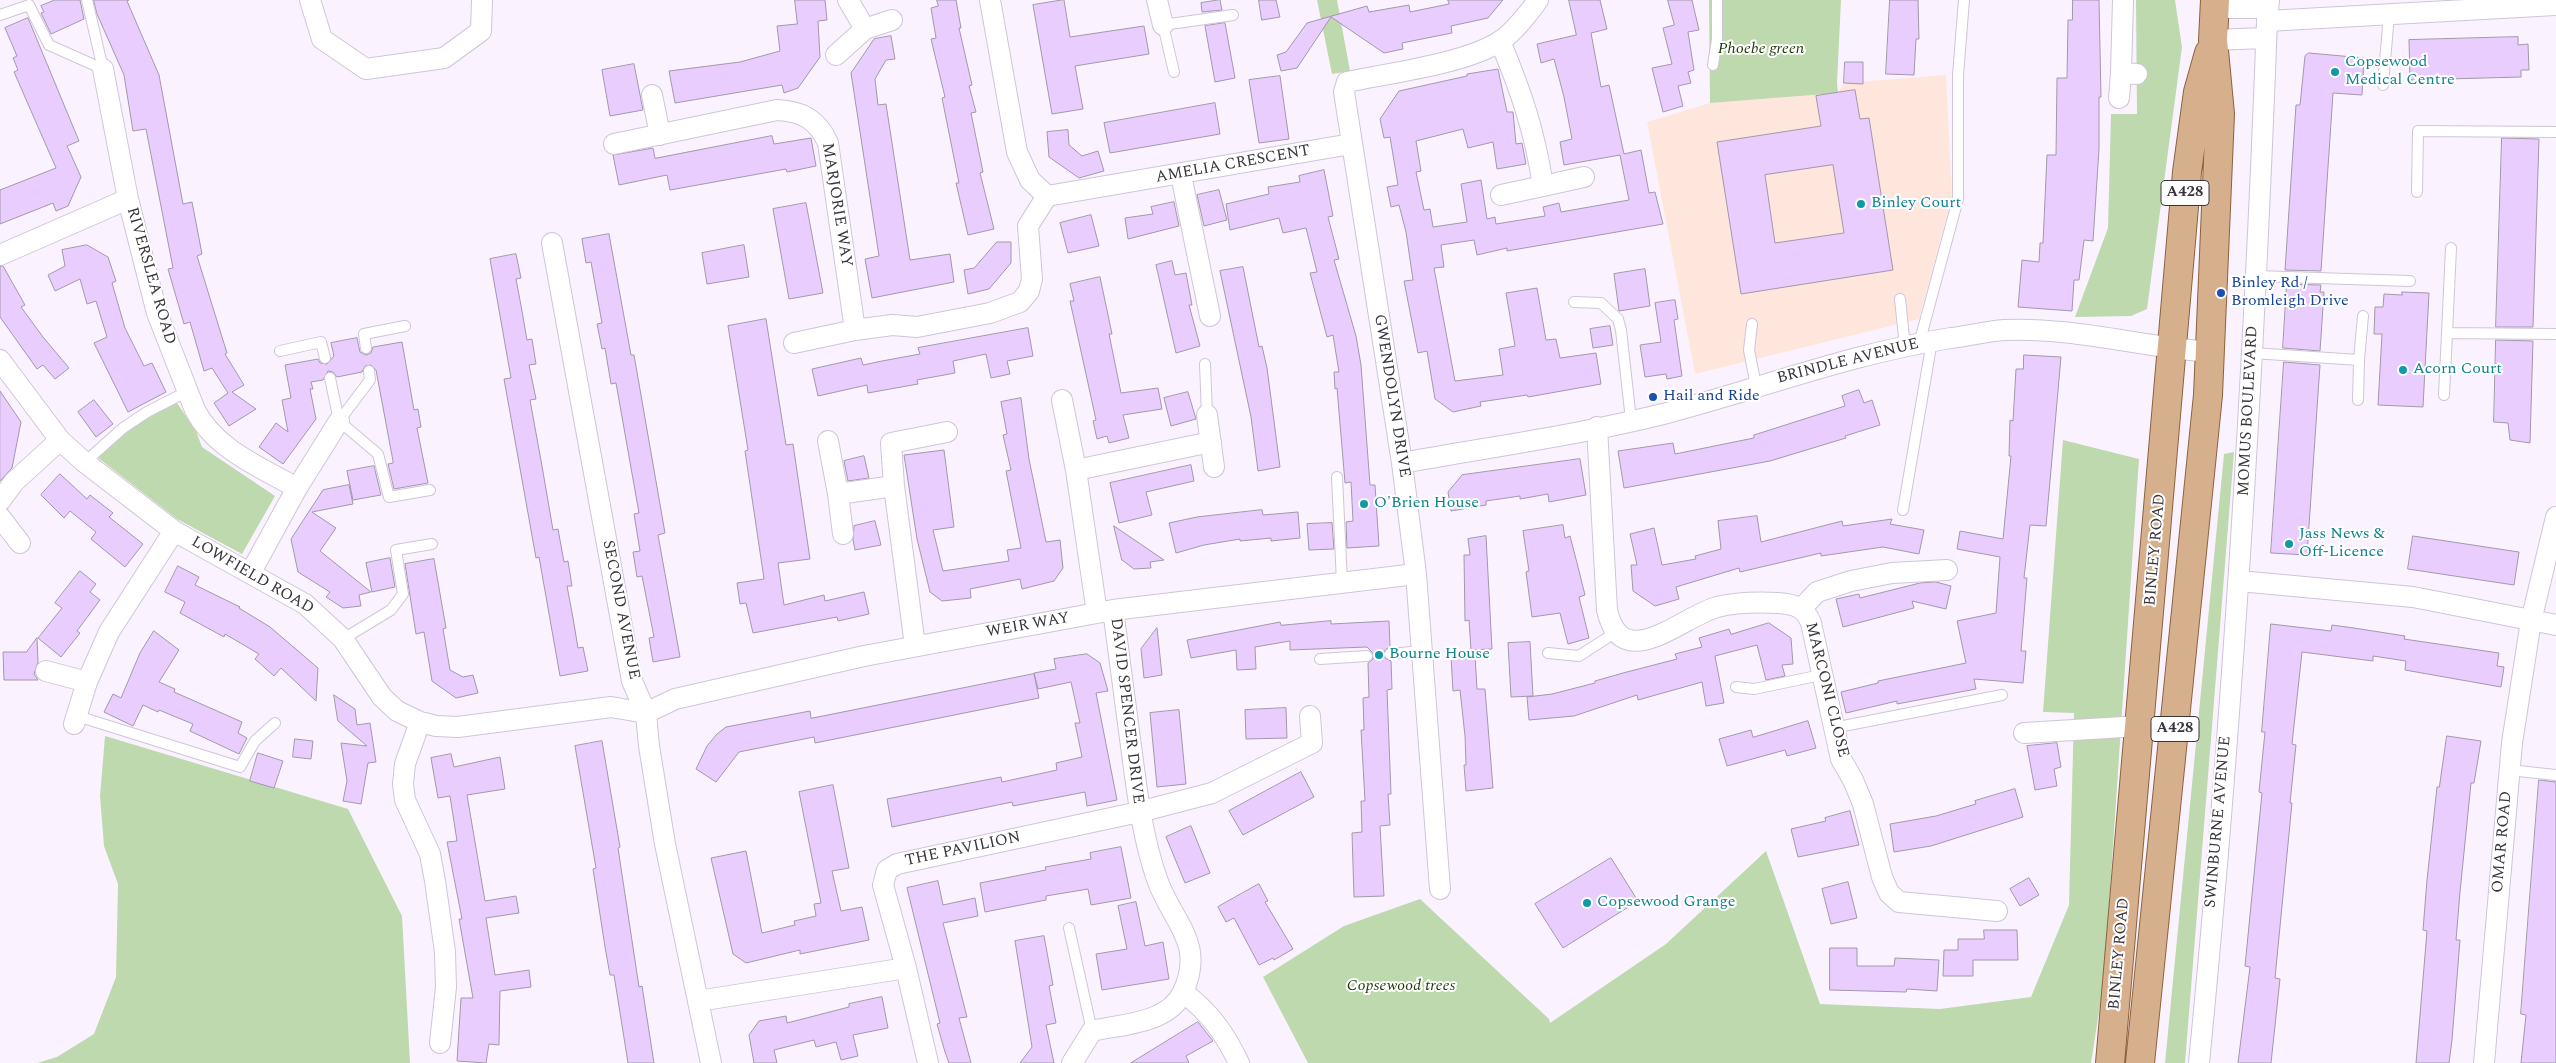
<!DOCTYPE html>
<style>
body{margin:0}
canvas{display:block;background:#faf3ff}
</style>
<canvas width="2556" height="1063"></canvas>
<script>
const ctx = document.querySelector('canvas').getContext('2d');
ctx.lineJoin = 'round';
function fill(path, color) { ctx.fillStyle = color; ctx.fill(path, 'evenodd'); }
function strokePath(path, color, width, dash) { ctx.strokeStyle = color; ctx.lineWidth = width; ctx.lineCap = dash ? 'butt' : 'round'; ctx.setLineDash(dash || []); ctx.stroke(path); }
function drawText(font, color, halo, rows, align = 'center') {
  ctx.font = font + ' Spectral,serif'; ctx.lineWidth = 4; ctx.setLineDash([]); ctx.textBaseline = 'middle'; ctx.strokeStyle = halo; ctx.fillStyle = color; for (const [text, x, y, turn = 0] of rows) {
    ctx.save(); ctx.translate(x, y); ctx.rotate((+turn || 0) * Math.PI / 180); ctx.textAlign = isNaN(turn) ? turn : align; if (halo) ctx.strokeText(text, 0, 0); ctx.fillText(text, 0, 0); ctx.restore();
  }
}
fill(new Path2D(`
 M1946,75L1952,197L1919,319L1695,374L1647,122L1710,103L1838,93L1844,83Z`), '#ffe6dc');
fill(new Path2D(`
 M1317,0H1337L1350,71L1332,74Z
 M1709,0H1841L1837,83L1838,93L1710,103Z
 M2136,0H2175L2182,47L2147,309L2131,316L2075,317L2108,228L2111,114H2137Z
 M177,403L196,431L202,447L275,496L242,554L177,519L97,457C122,435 145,413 177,403Z
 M2063,440L2139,459L2104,980L2091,1063H1308L1263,977L1344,926L1420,899L1549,1019L1550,1023L1666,944L1766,851L1820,1004L1940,1009L2031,997L2069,905L2074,713L2043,712Z
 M2234,452L2185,1063H2165L2224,454Z
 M105,736L348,809L402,916L410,1063H37L57,1057L94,1034L116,977L118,884L104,846L100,796Z`), '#bed9ae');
const building = new Path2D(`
 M55,0H80L84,19L51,34L41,13L44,12L41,6Z
 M94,0H129L127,1L159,75L183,204L192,202L202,254L197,256L222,337L227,353L225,354L244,385L232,392L256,409L229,426L214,403L228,393L212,368L204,371L190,322L184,324L168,269L173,268L146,129L133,131L124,75L97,14Z
 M795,0H825L827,20L818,21L820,57L798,88L784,93L782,85L675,103L669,71L740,62L780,51L777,26L797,24Z
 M937,0H956L961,28H959L972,85L969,86L976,112L971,113L983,172L980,173L994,229L968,235L956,183H959L942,98L945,97L931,39L936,38L931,8L938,6Z
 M1064,0L1070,37L1144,26L1149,54L1075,66L1083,109L1052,114L1033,5Z
 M1220,0L1222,10L1202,12L1201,3Z
 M1259,0H1276L1280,17L1262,20Z
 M1448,0H1503L1488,18L1451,26L1452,33L1402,43L1403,49L1384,53L1331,17L1297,68L1281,71L1277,55L1286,52L1307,23L1367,6L1369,12L1409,5L1410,12L1449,4Z
 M1569,0H1600L1607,29L1591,33L1601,87L1609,85L1624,154L1641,150L1649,193L1655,192L1663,224L1507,251V248L1477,255L1474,240L1441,245L1444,267L1434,268L1455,381L1503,375L1499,349L1515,346L1506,293L1537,288L1546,340L1556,339L1560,358L1596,353L1601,384L1528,397L1527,395L1480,402L1481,406L1453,412L1435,399L1427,351L1418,353L1404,281L1413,280L1406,232L1399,205L1391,207L1387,187L1398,185L1390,137L1384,138L1380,119L1399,91L1467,76V74L1498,69L1507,112H1513L1516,144L1522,143L1526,164L1497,169L1493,142L1468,148L1463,129L1416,141L1421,171L1416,172L1424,210L1430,209L1433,227L1467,222L1461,184L1481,180L1487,219L1495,217L1496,224L1545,216L1543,207L1559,203L1561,212L1629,200L1620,155L1564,165L1560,142L1572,139L1564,97L1554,59L1541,63L1537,44L1576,35Z
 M1668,0H1692L1699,30L1688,32L1694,70L1688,72L1691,83L1678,86L1683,106L1663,112L1652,68L1672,64L1663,28L1674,25Z
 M1890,0H1918L1919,39H1916L1914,75L1886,74Z
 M2073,0H2099L2101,97H2099V149L2093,241L2084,240L2079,280H2074L2072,311L2018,307L2022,260L2039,262L2040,243H2043L2047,155H2056L2057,78H2067L2068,20H2072Z
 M28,18L79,141L67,146L81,177L68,206L56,211L53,203L0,224V190L56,168L14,72L18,70L13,58L17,56L5,28Z
 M1225,23L1235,78L1215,82L1205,26Z
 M891,36L895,59L886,60L875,79L878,105L886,104L910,260L950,254L954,282L872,298L865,259L879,256L851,73L874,39Z
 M2518,37V45L2528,44L2529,70H2521V77L2410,80L2409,40Z
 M2309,53L2364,58L2362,95L2333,93L2321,271L2285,270L2296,105H2300L2305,56Z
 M1845,62H1863V84L1844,83Z
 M634,64L643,110L610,116L602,70Z
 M1280,76L1289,139L1259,143L1249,80Z
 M1855,90L1860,119L1869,118L1893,270L1741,294L1717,142L1821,126L1816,96ZM1833,165L1844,233L1775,243L1765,175Z
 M1215,103L1220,134L1110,153L1104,123Z
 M1068,130L1069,145L1082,156L1098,151L1104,171L1079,178L1049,157L1047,132Z
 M772,136L774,144L811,138L816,166L787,172L786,169L670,190L667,175L619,185L613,155L653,148L655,158Z
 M2502,138L2539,139L2533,327H2496Z
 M1324,170L1333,216L1328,217L1339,259L1334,260L1356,336L1361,365L1370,485H1375L1379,546L1347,548L1346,522L1353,521L1351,482L1345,483L1337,388L1335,389L1334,372H1339L1333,335L1327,337L1310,273L1317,272L1306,228L1283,233L1279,218L1230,230L1226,204L1269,194L1268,187L1300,182L1299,176Z
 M1219,190L1227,220L1204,226L1197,195Z
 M1174,202L1179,226L1128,239L1125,218L1153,214L1151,207Z
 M806,203L823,293L789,299L773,209Z
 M1091,215L1099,246L1068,253L1060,223Z
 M609,234L631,355H634L665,533L658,535L680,657L653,662L649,638L654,637L642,576L637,577L633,552L640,551L634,514L639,513L616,383L611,384L605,348L602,349L597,324L602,323L591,262L586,263L582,239Z
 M997,242H1011V263L989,289L968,294L964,270L974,268Z
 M87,245L108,257L116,281L112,283L125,328L144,366L152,363L166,392L128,412L94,343L107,337L96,301L87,304L80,279L55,291L48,275L65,266L62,250Z
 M744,245L749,277L707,284L702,253Z
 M516,254L521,278L516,279L522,311L527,340L532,339L536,364L529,365L536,399L530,400L542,466L553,530L558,529L564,562L568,561L572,586H567L573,618L578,648L583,647L588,671L560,676L539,557L536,558L504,379L511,378L490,259Z
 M1172,261L1175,275L1186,273L1192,305H1189L1200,346L1176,353L1156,265Z
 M3,266L25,305L21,307L43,337L69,368L55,379L43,365L37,369L0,317V267Z
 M1243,267L1259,347L1262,346L1267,368L1280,467L1258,471L1251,417L1220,271Z
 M1645,269L1650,306L1619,311L1614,274Z
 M1100,277L1112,334H1109L1121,393L1158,388L1162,409L1123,415L1129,438L1109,443L1107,436L1097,439L1093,421L1096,420L1070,301H1074L1070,284Z
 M2287,284L2321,285L2320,292H2324L2320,351L2283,348Z
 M2402,292L2429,293L2423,407L2378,405L2382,334H2374L2375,307H2383L2384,294L2402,295Z
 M1675,300L1678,319L1674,320L1682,376L1667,379L1666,374L1645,377L1640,345L1661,342L1655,303Z
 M766,319L786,445L793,444L810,559L778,563L784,605L824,595L825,601L864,592L869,614L838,621L837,617L753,633L746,603L740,604L737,583L764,579L745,451L748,450L728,326Z
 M1610,326L1613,345L1593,348L1590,329Z
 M1028,328L1033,356L1007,361L1010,374L991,378L986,354L953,361L955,373L917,380L918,384L868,393L867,385L818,396L812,369L861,358L863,365L882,361L920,354L918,348Z
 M357,338L360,352L366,355L371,353L373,347L402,342L414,410L418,409L421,427L417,428L428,483L394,489L388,464L393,463V461L376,370L371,365L365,366L362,372L337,377L333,372L328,371L323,380L311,382L313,389H310L316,419L283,464L259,447L276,423L288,432L282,400L291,398L285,365L318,359L320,363L327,364L334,356L331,343Z
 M2496,340L2533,341L2530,443L2510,440L2508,423L2494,422Z
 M2024,355L2061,357L2046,526L2030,525L2024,578H2027L2021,651H2026L2023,683L1974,679L1976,689L1897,704V701L1846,713L1841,692L1878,683V681L1966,663L1957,621L1996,613L2000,557L1957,549L1960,531L2003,539L2011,456H2009L2010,420L2013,421L2016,369H2023Z
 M2284,362L2320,365L2307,555L2271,553Z
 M1859,390L1864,403L1872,400L1880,425L1845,436L1846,438L1770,461L1624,488L1618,451L1673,443L1675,454L1754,438V435L1845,406L1842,396Z
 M0,391L21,422L12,468L0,481Z
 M1188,392L1196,419L1171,426L1164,398Z
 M1021,398L1029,459L1046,542L1060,540L1063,568L1054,581L1022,589L1020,579L970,589L971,598L942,601L930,592L917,539L904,455L944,450L954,527L933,530L943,571L1009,561L1007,550L1021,548L1006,471L1011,470L1003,435L1007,434L1001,402Z
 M94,400L113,424L96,437L78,412Z
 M864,456L869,478L848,481L844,461Z
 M1580,459L1586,495L1549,502L1548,494L1520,499V496L1486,501V505L1451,511L1448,492L1462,475Z
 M1191,465L1194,481L1146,492L1152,515L1119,523L1110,483Z
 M374,466L381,495L353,500L347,471Z
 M60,474L87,499L90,495L113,513L109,517L143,544L125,567L91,539L96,532L70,511L64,518L41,495Z
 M349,485L353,504L312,512L336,528L320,551L371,592L359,595L361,606L343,608L326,597L330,592L298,572L291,539L323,490Z
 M1262,510L1263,515L1298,512L1300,538L1271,541V538L1240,541V539L1204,545L1176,553L1169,523L1197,517Z
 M1757,516L1761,542L1842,521L1843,526L1892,519L1890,524L1924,530L1919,554L1883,547L1821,556V553L1740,572L1739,568L1676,587L1679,599L1655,606L1633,591L1631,565H1637L1630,534L1654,528L1662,565L1696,559L1695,556L1721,549L1718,521Z
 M875,521L881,545L855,550L853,540L854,526Z
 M1332,523L1334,549L1309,550L1307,524Z
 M1563,525L1565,538L1570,536L1577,563L1585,595L1579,597L1589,638L1568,644L1560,613L1532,617L1526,572L1529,571L1523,531Z
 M1114,526L1164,560L1150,562L1151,568L1134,569L1122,560Z
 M1486,536L1492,649L1471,650L1469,620L1465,621L1464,555H1470L1468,539Z
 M2413,536L2519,552L2514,585L2408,569Z
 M390,558L395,587L372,592L366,563Z
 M434,559L446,628L443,629L450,670L463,677L473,675L478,693L456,698L432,681L424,632L416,634L405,564Z
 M178,566L199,577L195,585L240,607L239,608L270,627L318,668L316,701L281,668L274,676L255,659L259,654L225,634L224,637L180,613L185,602L165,592Z
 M80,571L96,584L90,592L100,600L77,631L80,633L61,657L38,638L62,608L55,603Z
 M1936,582L1951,586L1946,609L1912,601L1914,608L1843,627L1836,599L1859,594L1860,598L1920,583Z
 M1331,621V624L1389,621L1390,647L1386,649L1383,654L1385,658L1391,661L1392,689L1387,690L1391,794H1388L1390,825L1380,826L1384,896L1354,897L1352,833L1362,832L1361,801H1365L1361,730H1364L1363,698L1369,697L1368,663L1373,659L1372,652L1367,647L1290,650V641L1255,647L1256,669L1237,670L1236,650L1191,658L1187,640L1280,622L1281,625Z
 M1769,623L1791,638L1793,664L1782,665L1785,676L1766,680L1757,645L1715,656L1724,703L1706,706L1702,682L1638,700L1637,695L1574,716L1529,720L1527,697L1552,694L1595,683V681L1623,673L1677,659L1675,654L1702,647L1699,638L1729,629L1731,634Z
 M2271,624L2331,631L2332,625L2354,628L2405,636L2404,639L2499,653L2497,666L2504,667L2501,687L2405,670L2406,661L2373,656V661L2302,652L2292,744L2296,745L2290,803H2292L2275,978L2280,979L2271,1063H2238L2250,967L2245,966L2262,793L2259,792L2265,732H2262Z
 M1157,628L1162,675L1144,678L1141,649Z
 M154,631L179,650L159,682L175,689L174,692L242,722L238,733L247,738L239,754L190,731L193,724L159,710L158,712L143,705L133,726L104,712L113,694L121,698L140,653Z
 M37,638L38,662L34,674L38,680H4L3,652H26Z
 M1530,642L1533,696L1511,697L1508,643Z
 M1087,654L1100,663L1108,691L1096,693L1117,800L1087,806L1085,792L1013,806L1012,802L892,827L887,799L1001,777L1002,782L1057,770L1056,763L1082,757L1075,723H1080L1071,682L1038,689L1034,673L1056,669L1054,659Z
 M1475,655L1477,689H1485L1493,788L1466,791L1464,765H1466L1465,736L1460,690L1453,691L1451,657Z
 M1034,674L1039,698L815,743L814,737L739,752L716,782L696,769L707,746L717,734L726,727L810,711L811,718Z
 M334,695L355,709L357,725L370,723L376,762L368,763L361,804L343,801L347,781L341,743L367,746L338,721Z
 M1286,708L1287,738L1246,739L1245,710Z
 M1179,710L1186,784L1157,787L1150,713Z
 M1808,721L1816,748L1787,756L1785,750L1727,766L1719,739L1751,730L1753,737Z
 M2447,736L2481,741L2474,783H2471L2460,892L2456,940H2460L2452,1040L2449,1063H2416L2427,931L2423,930L2427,880L2437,787H2439Z
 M295,739L313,741L311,759L293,757Z
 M602,741L620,847L618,848L639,987L642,986L654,1063H628L614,975H610L605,947L593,869L596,868L575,746Z
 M2057,743L2061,767L2054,769L2057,786L2035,790L2027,746Z
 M258,753L283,761L274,788L250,781Z
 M451,754L454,767L500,757L505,789L467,795L485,901L516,896L519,913L486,918L495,975L529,970L531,987L500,991L499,1045L489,1044L486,1063L457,1061L461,998H473L459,919H462L447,842L457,841L450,796L438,798L431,758Z
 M1301,772L1314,797L1243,835L1229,811Z
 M2539,780L2556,782V1063H2521L2526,1015L2521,1014Z
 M833,785L849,868L832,871L841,911L862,907L869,940L800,954V950L746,963L733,954L711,858L746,851L762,933L795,925L794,921L816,916L814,904L821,903L799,792Z
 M2015,789L2023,817L1931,846L1894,852L1890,824L1936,816L1976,804L1975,801Z
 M1850,811L1859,845L1798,857L1791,829L1826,821L1825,818Z
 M1191,826L1210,873L1185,883L1166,837Z
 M1121,847L1131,898L1091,905L1088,889L1046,896V900L985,912L980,883L1046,870L1045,867L1091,859L1090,853Z
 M1611,858L1638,901L1563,948L1535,904Z
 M2029,878L2039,895L2020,906L2010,889Z
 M938,881L943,905L975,898L978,916L943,923L967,1017L959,1018L971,1063H949L945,1052L937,1024L940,1023L907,888Z
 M1848,882L1857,918L1831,924L1822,889Z
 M1259,884L1268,901L1265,902L1293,949L1274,960L1273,958L1259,965L1234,918L1226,922L1218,907Z
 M1136,902L1145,946L1163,942L1169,979L1102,990L1096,954L1127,949L1118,906Z
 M1984,930H2017L2018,960H1973V976H1943L1944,950H1958V939H1984Z
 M1044,936L1053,985L1049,986L1056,1023L1046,1025L1054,1063H1020L1032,1047L1015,941Z
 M1830,948H1857V966H1894L1895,958L1939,960L1937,991L1907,989L1906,992L1830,990Z
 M882,997L888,1028L853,1035L858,1056L841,1060L836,1042L816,1047L814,1040L774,1050L777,1063H754L749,1035L759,1021L786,1016L787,1023L849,1007V1004Z
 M1198,1022L1213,1041L1186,1056L1189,1063H1131Z`);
fill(building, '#e8cdfe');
strokePath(building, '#a298aa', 1);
const service = new Path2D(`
 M87,0L103,69
 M0,15L29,5L49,45L103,69
 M1713,65L1717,39V0
 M1174,72L1163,25L1233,15
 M2383,85L2389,14
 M2417,192L2418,131L2556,132
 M2451,248L2447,333L2556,334
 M2257,276L2410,281
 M1900,299L1905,347
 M1574,302L1601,303L1618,319L1621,330L1631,420
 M1752,324L1749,350L1756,386
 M1919,344L1958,199V75L1964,0
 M366,348L364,334L405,326
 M280,351L321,342L325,358
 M2252,353L2359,360L2363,316
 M1205,364L1207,415
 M330,378L339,421L378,454L389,497L430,490
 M2444,395L2447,333
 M2358,400L2359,360
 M339,421L370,380L369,371
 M85,462L123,428L147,412L188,391
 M1337,477L1342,582
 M1903,510L1932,341
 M343,639L391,610L403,594L396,550L432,544
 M1548,653L1579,656L1616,632
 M1390,654L1422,651
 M1320,659L1367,656
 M1736,687L1754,689L1821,675
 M77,716L240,767L255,741L275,723
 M1833,728L2002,695
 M2509,770L2556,775
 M1069,928L1092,1031`);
const minor = new Path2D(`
 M310,0L322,39L366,69L444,58L481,31L482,0
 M848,0L865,29L892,20
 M990,0L1017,152L1030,180L1047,196L1351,144
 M1157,0L1163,25
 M2123,0L2121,73L2137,74
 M2214,8H2268
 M2267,21L2556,5
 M2213,40L2266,38
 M1500,41C1521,91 1535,132 1543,186L1584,177
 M836,55L865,29
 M103,69L128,199L157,313L195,410C215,449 260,467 297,488
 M652,95L660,135
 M2119,98L2121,73
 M614,144L777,110C802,111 818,120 828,143L855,330L892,325L917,327L990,313L1020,302L1029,291L1032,279L1028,226L1047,196
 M1181,175L1210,316
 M1501,195L1543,186
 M552,243L632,681L646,713L649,746L665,844L711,1063
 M0,255L128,199
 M794,343L855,330
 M0,360L60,440L83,461L174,531L305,604L343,639L382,697L397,711L420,722L436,726L458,727L611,707L646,713
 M1062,400L1076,470L1097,613
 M1207,415L1214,467
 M1597,427L1607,610C1622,676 1681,617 1717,607C1737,602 1757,602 1778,603C1794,604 1805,607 1811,623L1841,759L1853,780L1863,804L1882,877L1889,893L1899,902L1997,911
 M828,441L838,494L894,486L891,443L947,432
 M1402,463C1490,447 1580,435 1667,413C1762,388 1853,353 1951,338C1969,336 1987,331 2004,330C2074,327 2141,347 2210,352
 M1076,470L1211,442
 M894,486L915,646
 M838,494L843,534
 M0,501L14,482L60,440
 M0,517L20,543
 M251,572L297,488L339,421
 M2239,581L2413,597L2556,625
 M1802,608L1817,592L1851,581L1892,573L1947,570
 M46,671L87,682
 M646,713L675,699L864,656L1113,610L1416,574
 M420,722L405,764L403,784L405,800L430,854L435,881L445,952L446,987L440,1043
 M74,724L87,682L109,632L174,531
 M2024,733L2140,726
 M1440,889L1416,574L1402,463L1344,92L1347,82C1390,73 1463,64 1499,42C1511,35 1530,12 1538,0
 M906,968L928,1063
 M1183,992C1210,1013 1224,1032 1239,1063
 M698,1001L906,968L883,885L887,870L897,864L1139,812L1212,793L1312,743L1310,716
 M1072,1063L1092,1031C1122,1024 1168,1024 1183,992C1206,942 1171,921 1157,879C1142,836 1137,791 1131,746C1125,700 1119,655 1113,610
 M2199,1063C2233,716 2254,369 2267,21L2269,0
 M2484,1063L2512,743L2531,621L2556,517`);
const primary = new Path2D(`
 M2110,1063L2187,172L2198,92L2209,53
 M2140,1063L2208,395L2220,114L2213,40L2215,0`);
strokePath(service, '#cfc5d8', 12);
strokePath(minor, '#cfc5d8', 22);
strokePath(primary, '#8d623e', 30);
strokePath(service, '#fff', 10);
strokePath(minor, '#fff', 20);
strokePath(primary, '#d6b08c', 28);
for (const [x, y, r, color] of [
 [2335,72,5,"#0f9aa8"],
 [1861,204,5,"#0f9aa8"],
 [2221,293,5,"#1a4fb4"],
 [2403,370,5,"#0f9aa8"],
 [1653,397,5,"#1a4fb4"],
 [1364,504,5,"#0f9aa8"],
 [2289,544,5,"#0f9aa8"],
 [1379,655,5,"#0f9aa8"],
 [1587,903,5,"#0f9aa8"]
]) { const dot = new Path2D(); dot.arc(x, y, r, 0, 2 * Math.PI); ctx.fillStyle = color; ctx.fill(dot); strokePath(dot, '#fff', 2); }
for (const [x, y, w] of [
 [2185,193,48],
 [2175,729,48]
]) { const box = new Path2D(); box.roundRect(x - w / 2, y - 12.5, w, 25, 4); ctx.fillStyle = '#fff'; ctx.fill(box); strokePath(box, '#39353d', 1); }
drawText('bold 15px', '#39353d', null, [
 ["A428",2185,193],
 ["A428",2175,729]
]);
drawText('italic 16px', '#1d3805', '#fff', [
 ["Phoebe green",1761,50],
 ["Copsewood trees",1401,987]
]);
drawText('16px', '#0d838f', '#fff', [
 ["Copsewood",2345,63],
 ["Medical Centre",2345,81],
 ["Binley Court",1871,204],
 ["Acorn Court",2413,370],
 ["O'Brien House",1374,504],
 ["Jass News &",2299,535],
 ["Off-Licence",2299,553],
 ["Bourne House",1389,655],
 ["Copsewood Grange",1597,903]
], 'left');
drawText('16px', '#39353d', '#fff', [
 ["AMELIA CRESCENT",1233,165,-10],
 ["MARJORIE WAY",836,205,81],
 ["RIVERSLEA ROAD",150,276,74],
 ["BRINDLE AVENUE",1848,362,-14],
 ["GWENDOLYN DRIVE",1391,396,81],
 ["MOMUS BOULEVARD",2249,411,-87],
 ["BINLEY ROAD",2156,550,-85],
 ["LOWFIELD ROAD",252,576,30],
 ["SECOND AVENUE",620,610,79],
 ["WEIR WAY",1028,626,-10],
 ["MARCONI CLOSE",1826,690,76],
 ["DAVID SPENCER DRIVE",1126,711,83],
 ["SWINBURNE AVENUE",2219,822,-85],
 ["OMAR ROAD",2503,842,-85],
 ["THE PAVILION",963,850,-12],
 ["BINLEY ROAD",2120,954,-85]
]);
drawText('16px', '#164399', '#fff', [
 ["Binley Rd /",2231,284],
 ["Bromleigh Drive",2231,302],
 ["Hail and Ride",1663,397]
], 'left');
</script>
